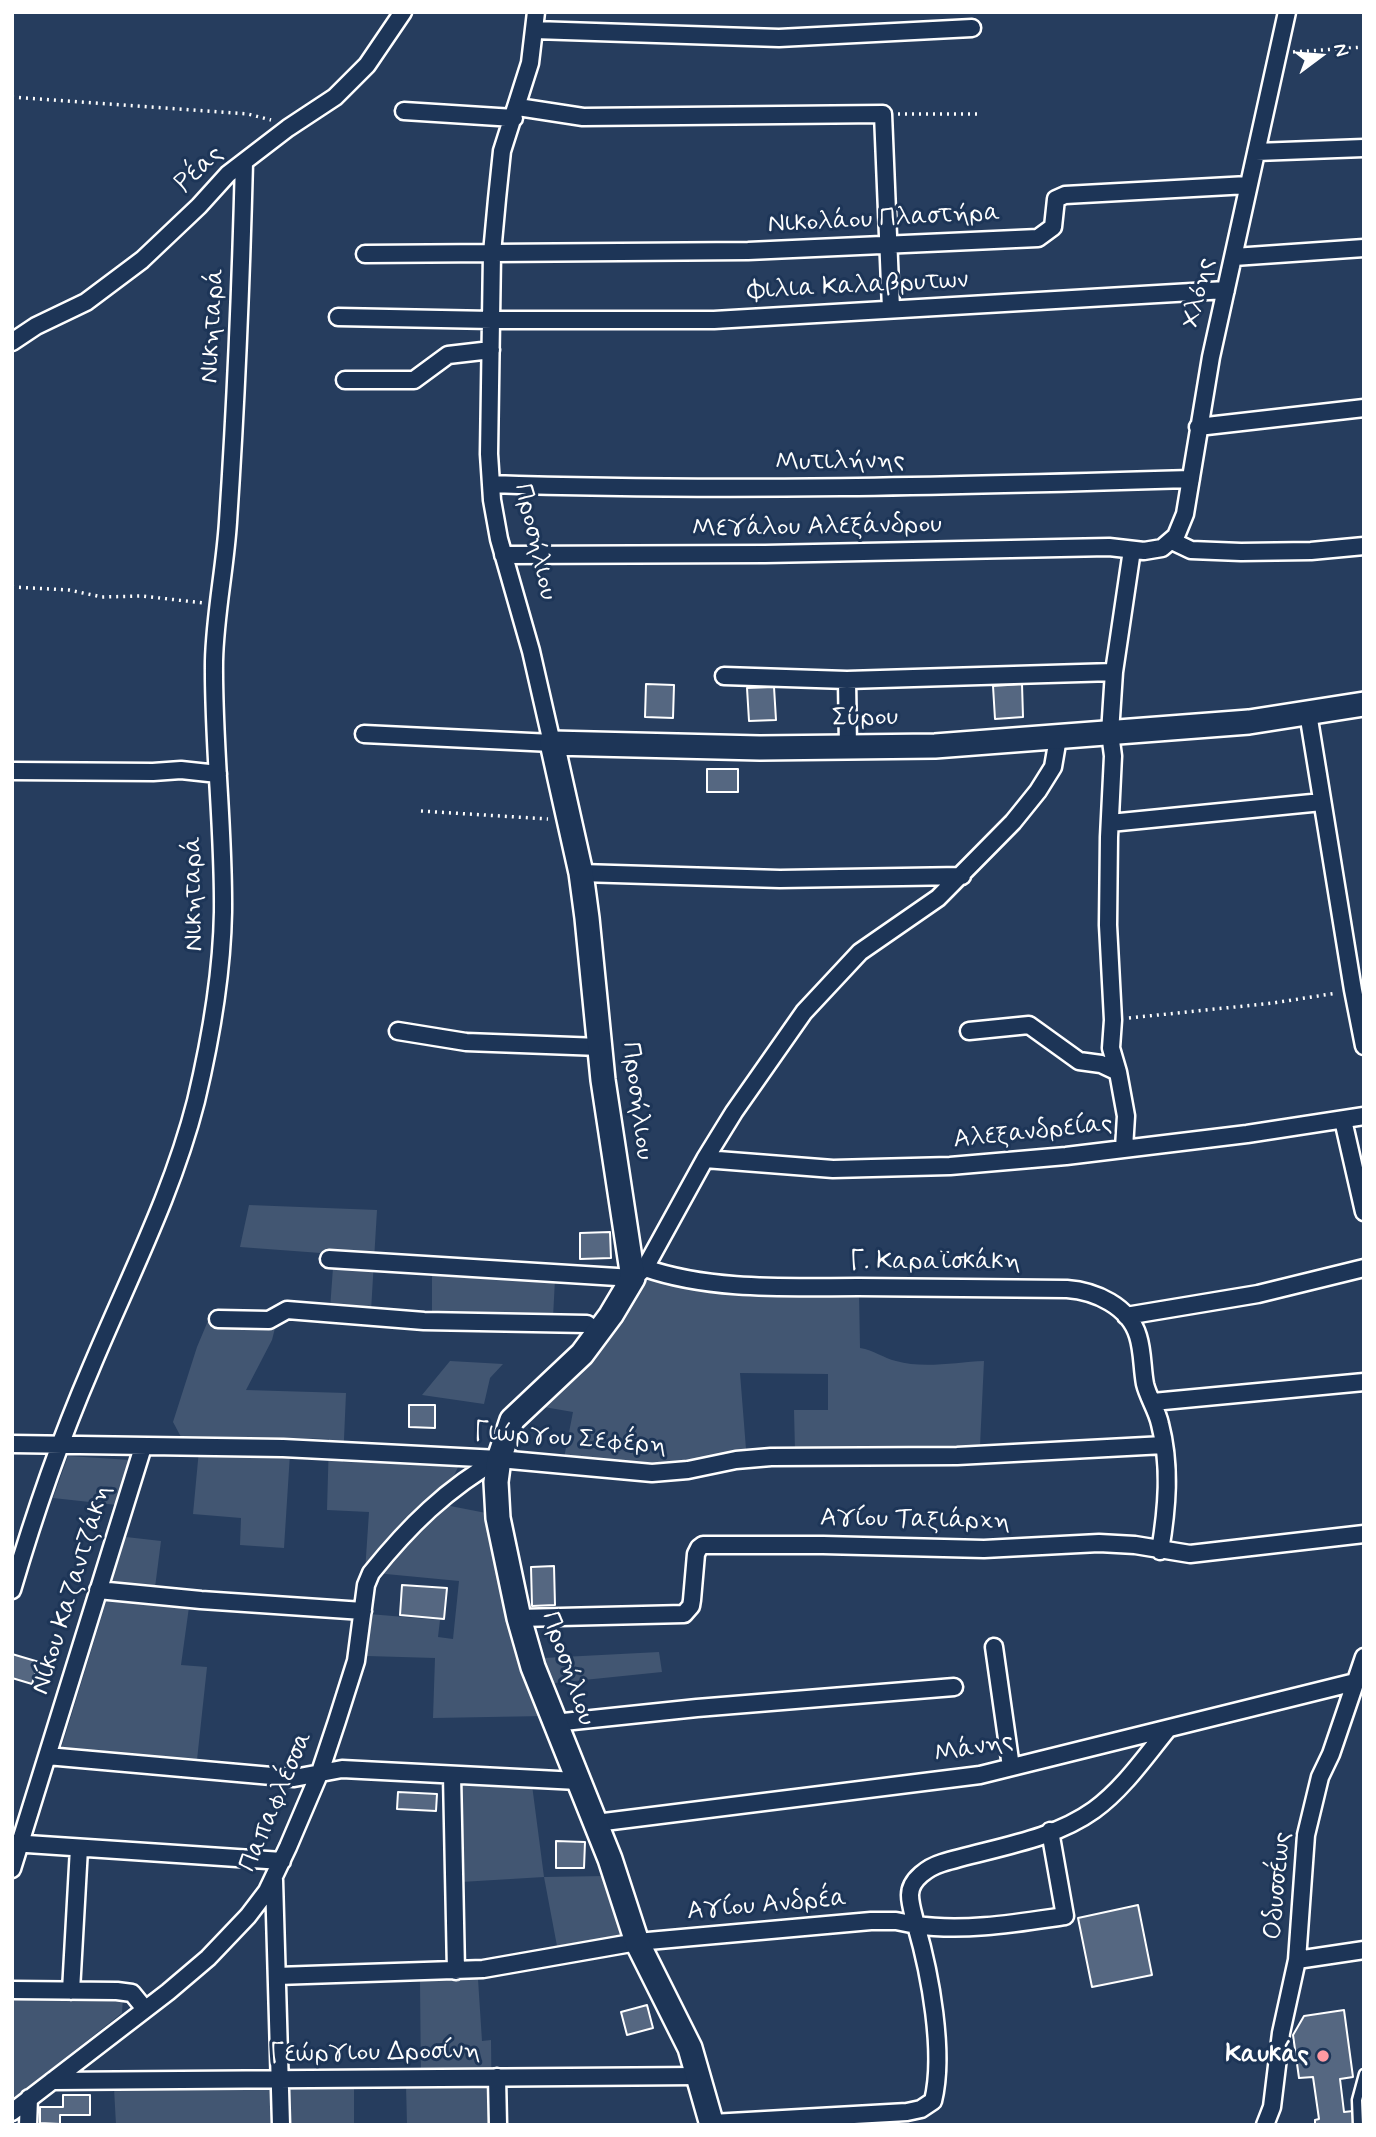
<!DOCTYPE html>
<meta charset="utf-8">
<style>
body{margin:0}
#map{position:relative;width:1376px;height:2137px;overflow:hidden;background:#263d5e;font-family:Mynerve,sans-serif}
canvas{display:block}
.frame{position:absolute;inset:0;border:14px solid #fff;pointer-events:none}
.north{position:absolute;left:1285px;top:21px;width:70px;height:70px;-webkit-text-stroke:5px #1d3557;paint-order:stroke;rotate:74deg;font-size:19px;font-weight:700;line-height:28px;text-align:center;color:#fff}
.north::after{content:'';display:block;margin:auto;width:24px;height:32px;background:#fff;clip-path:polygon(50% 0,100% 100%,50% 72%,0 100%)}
</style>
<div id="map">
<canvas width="1376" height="2137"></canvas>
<div class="frame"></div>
<div class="north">N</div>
</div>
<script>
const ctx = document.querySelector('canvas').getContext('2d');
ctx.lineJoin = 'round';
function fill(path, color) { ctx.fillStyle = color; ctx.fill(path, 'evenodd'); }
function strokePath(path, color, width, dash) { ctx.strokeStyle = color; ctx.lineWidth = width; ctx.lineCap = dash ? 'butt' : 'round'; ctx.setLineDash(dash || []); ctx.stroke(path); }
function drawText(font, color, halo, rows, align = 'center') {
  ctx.font = font + ' Mynerve,sans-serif'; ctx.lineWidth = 6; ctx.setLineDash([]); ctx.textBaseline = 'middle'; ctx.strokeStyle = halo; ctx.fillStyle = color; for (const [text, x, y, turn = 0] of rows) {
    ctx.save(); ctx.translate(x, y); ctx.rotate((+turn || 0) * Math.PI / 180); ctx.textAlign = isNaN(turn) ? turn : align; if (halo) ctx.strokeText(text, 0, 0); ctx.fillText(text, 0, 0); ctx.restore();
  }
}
fill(new Path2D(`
 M249,1205L377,1210L371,1311L330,1309L334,1254L240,1247Z
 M432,1272L555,1279L553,1318L432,1317Z
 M647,1276L859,1293L860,1348C874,1350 883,1358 896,1361C923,1369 957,1362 984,1361L980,1446L795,1451L794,1410H828V1374L740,1373L746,1449L678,1464L564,1458L573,1412L538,1406L576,1375L611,1337Z
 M213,1309L269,1313L262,1328H275L272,1340L246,1390L346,1393L343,1462L459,1465L450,1484L430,1502L486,1513L499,1569L524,1659L659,1652L662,1672L535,1685L545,1716L433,1718L435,1658L367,1656L369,1614L440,1620L438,1637L453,1639L459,1581L365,1572L369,1512L327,1510L329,1439L291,1438L284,1548L240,1545L241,1518L193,1514L200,1439L181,1437L173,1422L197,1347Z
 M450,1361L503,1364L490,1378L484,1404L422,1395Z
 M68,1456L131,1460L117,1505L53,1498Z
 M126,1537L161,1541L153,1603L189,1607L181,1665L207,1667L197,1760L61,1749Z
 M458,1783L532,1785L544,1877L605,1876L622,1935L557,1946L544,1877L461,1882Z
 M478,1979L482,2041L491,2040L492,2125H407L406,2085H421L420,1981Z
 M123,1998L122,2013L12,2100V1999Z
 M354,2085V2125H116L114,2088Z`), '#425672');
const building = new Path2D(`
 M646,684L674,685L673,718L645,717Z
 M1022,684L1023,717L995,719L993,686Z
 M774,687L776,720L749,721L747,688Z
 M707,769H738V792H707Z
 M610,1232L611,1258L580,1259V1233Z
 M409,1405H435V1428L409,1427Z
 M554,1566L555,1605L532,1606L531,1567Z
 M402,1585L447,1588L444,1619L400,1615Z
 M12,1654L39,1662L32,1684L12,1678Z
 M398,1792L437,1794L436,1811L397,1809Z
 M556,1841L585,1842L584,1868H556Z
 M1138,1905L1152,1975L1092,1987L1078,1918Z
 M647,2005L653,2028L627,2035L621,2012Z
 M1344,2010L1353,2077L1340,2079L1344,2112L1353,2111L1355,2125H1315V2120L1319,2119L1313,2077L1299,2078L1293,2035L1304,2016Z
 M63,2095H90V2115H60V2124L40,2123V2107H63Z`);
fill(building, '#556781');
strokePath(building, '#fff', 2);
const lane = new Path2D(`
 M1358,2125L1357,2100L1364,2074`);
const street = new Path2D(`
 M534,30L779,38L972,28
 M518,107L583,117L883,114L891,309
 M404,111L514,118
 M1256,152L1364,148
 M365,254L748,251L1038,238L1053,227L1056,199L1065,195L1248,185
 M1234,257L1364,248
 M338,317L492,320H714L1226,290
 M12,342L36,326L86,302L142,260L199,206L228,174L288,128L335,97L367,65L403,12
 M345,380H414L448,355L491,350
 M1198,427L1364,408
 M491,484C724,492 957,486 1191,479
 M1172,541L1191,550L1241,552L1311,551L1364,546
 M503,555L765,554L1109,547L1144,551L1162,548L1176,536L1185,514L1211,357L1287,12
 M724,676L847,680L1114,672
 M847,680L848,747
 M1308,713L1353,990L1364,1046
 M364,734L552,743L531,651L499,539L492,500L489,454L492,253L497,199L502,151L530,63L536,12
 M12,771L153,772L181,770L218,774
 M1110,823L1322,802
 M581,873L780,879L962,876
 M398,1031L466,1042L600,1047
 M969,1031L1029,1025L1079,1061L1101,1064L1118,1072L1126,1116L1124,1148
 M1118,1072L1111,1048L1113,1020L1108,925L1109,837L1113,756L1110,733L1114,672L1132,550
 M1343,1120L1364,1212
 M705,1159L833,1169L950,1166L1066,1156L1247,1134L1364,1116
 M329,1259L633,1278L645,1268L705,1159L734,1112L804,1012L860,952L938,898L1013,822L1038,791L1053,767L1058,738
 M645,1268C711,1291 788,1287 858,1287C927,1288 997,1288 1067,1289C1095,1291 1129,1306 1138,1336C1143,1352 1142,1368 1145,1384C1148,1397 1157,1410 1160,1424C1171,1466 1167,1509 1160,1551
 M1126,1316L1258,1294L1364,1268
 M218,1319L269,1320L287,1310L424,1321L587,1324L598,1333
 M1153,1402L1364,1382
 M12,1444L283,1448L499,1459L652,1473L688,1470L736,1460L771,1457L957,1456L1164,1445
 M12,1590C34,1515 60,1440 91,1368C128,1279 172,1195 196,1101C210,1042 222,972 223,912C224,828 213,745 214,661C215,614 225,569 228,522C236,402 241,282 244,162
 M98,1590L201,1600L363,1611
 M519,1618L684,1614L691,1606L692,1600L696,1554L699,1548L703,1545H823L984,1549L1099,1543L1135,1545L1190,1554L1364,1534
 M994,1647L1011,1767
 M554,1723L697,1708L954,1687
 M47,1756L294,1778L342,1769L578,1781
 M452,1775L456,1971
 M596,1823L980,1775L1355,1682
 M12,1843L282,1861
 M12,1869L143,1447
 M274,1880L281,2125
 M1297,1960L1364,1950
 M277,1976L483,1969L637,1942L871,1921H896L916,1925C914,1916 910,1905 910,1895C910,1879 929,1867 942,1863C991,1848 1051,1841 1094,1810C1123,1789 1145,1757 1167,1730
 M12,1990L117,1991L132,1993L145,2009
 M71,1991L79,1848
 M497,2077L498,2125
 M52,2081L699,2076
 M12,2112L168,1992L208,1958L248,1916L267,1891L288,1847L320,1772L337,1721L356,1661L366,1585L371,1573C408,1527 447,1488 499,1459
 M712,2123L907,2112L921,2109L933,2101C945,2053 930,1973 916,1925C965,1932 1017,1923 1065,1916L1050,1831
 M28,2125L29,2098
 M1265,2125L1272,2107L1281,2033L1297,1960L1306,1835L1320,1777L1331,1754L1364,1657`);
const secondary = new Path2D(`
 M712,2125L690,2048L637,1942L610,1859L533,1667L519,1618L498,1518L496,1482L499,1459L512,1420L582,1354L611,1315L633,1278L603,1080L587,918L581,873L552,743L760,748L935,746L1249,722L1364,704`);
strokePath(lane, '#fff', 13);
strokePath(street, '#fff', 21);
strokePath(secondary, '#fff', 28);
strokePath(new Path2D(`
 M1293,52L1364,47
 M12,97L248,114L271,120
 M898,114H980
 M12,587L69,590L102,597L141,596L205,603
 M421,811L548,819
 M1129,1018L1273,1003L1337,993`), '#fff', 3.5, [2, 5]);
strokePath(lane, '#1d3557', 8);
strokePath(street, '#1d3557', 16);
strokePath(secondary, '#1d3557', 23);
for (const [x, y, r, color] of [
 [1323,2056,7,"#ff9aa2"]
]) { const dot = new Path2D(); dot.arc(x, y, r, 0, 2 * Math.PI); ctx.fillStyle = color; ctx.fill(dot); strokePath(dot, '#1d3557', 2.5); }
drawText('26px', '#fff', '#1d3557', [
 ["Ρέας",200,170,-44],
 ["Νικολάου Πλαστήρα",884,220,-3],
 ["Φιλια Καλαβρυτων",858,287,-3],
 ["Χλόης",1200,293,-77],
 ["Νικηταρά",214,326,-87],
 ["Μυτιλήνης",840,463,-1],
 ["Μεγάλου Αλεξάνδρου",817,528,-1],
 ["Προσήλιου",534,542,77],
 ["Σύρου",865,719,-1],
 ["Νικηταρά",195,894,-91],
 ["Προσήλιου",636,1101,83],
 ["Αλεξανδρείας",1033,1133,-6],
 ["Γ. Καραϊσκάκη",935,1263],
 ["Γιώργου Σεφέρη",570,1440,4],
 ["Αγίου Ταξιάρχη",915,1521,1],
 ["Νίκου Καζαντζάκη",73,1590,-73],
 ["Προσήλιου",567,1669,71],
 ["Μάνης",974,1749,-11],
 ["Παπαφλέσσα",277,1802,-67],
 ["Οδυσσέως",1279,1886,-85],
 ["Αγίου Ανδρέα",767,1906,-5],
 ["Γεώργιου Δροσίνη",375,2054,-1]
]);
drawText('bold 26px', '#fff', '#1d3557', [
 ["Καυκάς",1309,2056]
], 'right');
</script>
